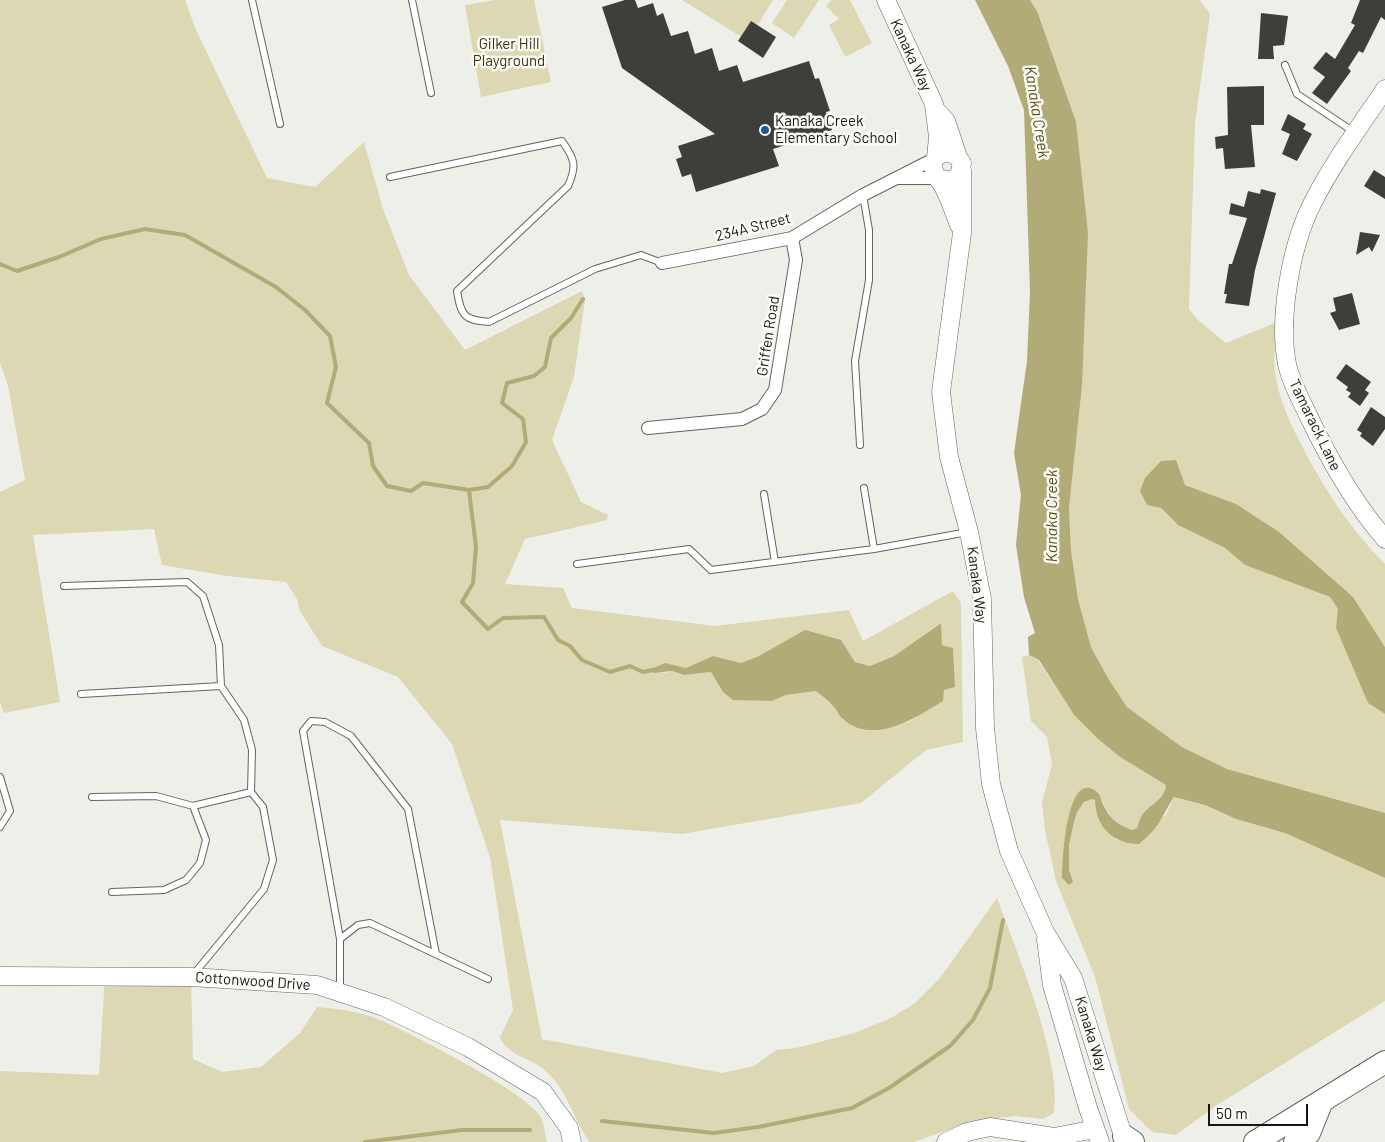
<!DOCTYPE html>
<style>
body{margin:0}
#map{position:relative;width:1385px;height:1142px;overflow:hidden;background:#efefea;font-family:Barlow,sans-serif}
canvas{display:block}
.scale{position:absolute;left:1208px;top:1104px;width:100px;height:22px;box-sizing:border-box;border:2px solid #151513;border-top:0;padding-left:6px;font-size:15px;line-height:18px;white-space:nowrap;color:#151513;-webkit-text-stroke:4px #fcfcf7;paint-order:stroke}
</style>
<div id="map">
<canvas width="1385" height="1142"></canvas>
<div class="scale">50 m</div>
</div>
<script>
const ctx = document.querySelector('canvas').getContext('2d');
ctx.lineJoin = 'round';
function fill(path, color) { ctx.fillStyle = color; ctx.fill(path, 'evenodd'); }
function strokePath(path, color, width, dash) { ctx.strokeStyle = color; ctx.lineWidth = width; ctx.lineCap = dash ? 'butt' : 'round'; ctx.setLineDash(dash || []); ctx.stroke(path); }
function drawText(font, color, halo, rows, align = 'center') {
  ctx.font = font + ' Barlow,sans-serif'; ctx.lineWidth = 5; ctx.setLineDash([]); ctx.textBaseline = 'middle'; ctx.strokeStyle = halo; ctx.fillStyle = color; for (const [text, x, y, turn = 0] of rows) {
    ctx.save(); ctx.translate(x, y); ctx.rotate((+turn || 0) * Math.PI / 180); ctx.textAlign = isNaN(turn) ? turn : align; if (halo) ctx.strokeText(text, 0, 0); ctx.fillText(text, 0, 0); ctx.restore();
  }
}
fill(new Path2D(`
 M0,0H185L196,30L267,178L315,187L364,142L383,209L409,275L465,350L582,291L585,300L574,377L552,440L581,502L608,515L607,520L525,539L505,584L563,588L572,608L715,626L849,610L863,641L953,591L961,603L963,742L926,750L861,803L682,834L500,820L542,1039L722,1073L754,1066L776,1050L796,1048L854,1033L889,1019L914,1004L940,978L997,898C1017,953 1062,1058 1054,1113L1043,1119L1015,1116L973,1121L914,1142H590C572,1118 567,1087 542,1068C527,1057 507,1055 500,1037L513,1010L490,857L452,744L398,677L322,646L300,611L297,599L286,582L227,576L162,565L154,529L33,535L60,702L4,713L0,702V492L25,480L8,386L0,363ZM940,623L942,645L953,648V665L944,690L943,701L908,722L872,731L843,719L833,706L816,691L786,695L772,701L754,700L723,692L711,672L684,675L672,671L664,673L659,671L665,664L686,668L713,656L741,663L759,656L841,640L855,662L870,666L894,656Z
 M495,0H534L551,82L481,97L465,5Z
 M682,0H773L748,41Z
 M787,0H819L794,38L772,23Z
 M831,0H850L872,43L845,57L829,25L839,19L826,6Z
 M1030,0H1200L1210,14L1195,124L1189,309L1198,320L1226,343L1277,322C1276,338 1273,356 1275,371C1278,398 1290,423 1302,446C1326,492 1349,527 1385,564V647L1353,597L1236,504L1185,485L1147,505L1161,508L1178,525L1225,548L1245,565L1330,597L1338,609L1337,628L1368,703L1385,714V813L1227,769L1182,747L1127,707L1108,678L1091,647L1078,599L1071,550L1069,508L1082,386L1037,11Z
 M1029,655L1038,660L1074,715L1120,757L1166,785C1165,801 1147,805 1141,817C1139,820 1138,825 1137,829L1131,830C1116,824 1109,818 1103,802C1101,799 1100,794 1098,792C1066,768 1062,863 1062,878L1072,882L1069,870V845L1074,822L1076,812L1084,802L1092,798L1095,801C1095,819 1105,829 1118,841L1166,815L1174,797L1205,805L1236,819L1285,833L1385,878V1001L1217,1105L1176,1135L1152,1132L1129,1109L1095,977L1056,881L1045,830L1042,802L1052,765L1047,737L1031,721L1022,657Z
 M105,975L191,977L193,1059L222,1072L261,1067L300,1033L317,1007C338,1009 360,1011 380,1020C410,1033 526,1092 540,1116C544,1123 545,1134 547,1142H0V1071L99,1075Z`), '#dcd8b4');
fill(new Path2D(`
 M975,0H1030L1037,11L1076,122L1088,233L1082,386L1069,508L1071,550L1078,599L1091,647L1108,678L1127,707L1182,747L1227,769L1385,813V878L1285,833L1236,819L1205,805L1174,797C1160,819 1161,826 1139,844C1113,844 1095,826 1095,800L1092,799L1084,802L1077,812L1074,822L1069,845V870L1073,882L1069,885L1062,878C1062,863 1066,767 1097,792C1100,794 1101,798 1102,802C1109,818 1116,824 1132,830L1137,828C1138,825 1139,820 1141,817C1147,805 1165,801 1166,785L1120,757L1097,738L1074,715L1039,660L1029,655L1028,637L1035,633L1024,597L1016,545L1021,495L1014,453L1027,361L1030,291L1024,110L1008,66Z
 M1176,460L1185,485L1236,504L1279,532L1353,597L1385,647V714L1368,703L1336,628L1338,609L1330,597L1245,565L1225,548L1178,525L1161,508L1147,505L1140,491L1145,478L1161,461Z
 M941,623L942,645L953,648L955,687L944,690L943,701C916,718 873,746 843,719C839,716 837,710 834,707C829,701 822,696 816,691L786,695L772,701L733,700L723,692L711,672L684,675L672,671L653,673L651,669L665,663L686,668L713,656L741,663L759,656L805,630L841,640L855,662L870,666L894,656Z`), '#b1ab78');
strokePath(new Path2D(`
 M0,264L17,271L59,257L101,239L145,229L185,235L276,287L305,310L330,336L336,367L327,403L369,443L373,466L387,486L411,491L423,483L469,490L476,547L473,583L462,602L488,629L503,618L544,617L558,640L570,646L582,660L610,672L630,666L643,672L657,669
 M469,490L488,487L512,466L526,442L523,419L502,403L507,383L534,376L545,367L551,338L571,318L583,299
 M602,1121L714,1133L758,1127L852,1108L889,1088L950,1046L973,1020L990,988L1003,920
 M365,1142L462,1130H530`), '#b1ab78', 4);
fill(new Path2D(`
 M625,0H635L638,8L653,3L657,16L663,13L671,36L688,31L695,54L712,48L719,71L737,65L743,82L809,61L815,79L819,78L830,111L826,112L832,130L773,149L779,166L696,192L691,174L682,177L676,159L682,157L678,146L715,134L622,68L602,7Z
 M1360,0H1385V20L1381,17L1363,53L1359,51L1348,68L1351,71L1327,104L1312,93L1325,77L1313,68L1326,52L1335,59L1355,25L1351,23Z
 M1261,13L1288,16L1284,45L1273,46L1274,59H1258Z
 M751,21L776,37L763,58L738,41Z
 M1264,86V125H1251L1255,167L1225,169L1223,148L1216,149L1215,137L1228,135L1227,87Z
 M1288,114L1306,124L1303,129L1312,134L1297,161L1282,154L1290,134L1281,130Z
 M1374,170L1385,177V199L1364,186Z
 M1261,189L1276,193L1255,270L1249,306L1225,303L1227,294H1224L1229,264H1232L1247,218L1229,214L1231,203L1244,207L1248,191L1260,194Z
 M1360,232L1380,235L1372,252L1369,247L1356,255Z
 M1352,293L1360,324L1339,330L1330,313L1336,311L1333,298Z
 M1346,364L1371,382L1365,390L1369,393L1360,406L1348,397L1351,393L1346,390L1348,387L1336,378Z
 M1371,407L1385,417V429L1373,446L1360,436L1362,433L1357,430Z`), '#3e3e3a');
const lane = new Path2D(`
 M252,0L280,124
 M412,0L431,93
 M1285,65L1297,94L1354,132
 M390,177L562,141C575,159 577,166 568,186L457,291C461,316 464,320 489,322L595,269L641,255L662,263
 M860,445L855,361L869,280V230L863,195
 M864,488L874,549
 M764,494L775,562
 M577,564L689,549L711,570L874,549L968,532
 M64,586L187,582L203,596L219,645L221,686L244,720L252,750L251,792L263,807L273,860L264,889L193,975
 M81,694L221,686
 M0,777L10,811L0,827
 M92,797L156,796L193,806L251,792
 M112,892L164,890L186,880L200,863L206,840L193,806
 M340,939L358,925L370,923L488,979
 M340,991V939L303,731L311,721L325,722L351,736L408,809L436,954`);
const street = new Path2D(`
 M899,178H939
 M662,263L792,238L863,195L936,158
 M648,428L742,419L762,409L775,390L796,260L792,238`);
const secondary = new Path2D(`
 M886,0L934,104L938,137L936,158
 M1385,89C1360,126 1332,164 1312,204C1291,246 1278,318 1287,364C1291,383 1301,400 1309,417C1330,461 1353,502 1385,539
 M938,112L946,121L958,157
 M962,170V233L941,392L949,457L969,532L982,599L985,728L991,784L1009,851L1045,932L1073,978L1125,1142
 M939,178L949,181L959,176L962,163C953,147 929,152 934,170C935,176 941,182 944,188C950,200 954,212 959,225
 M1046,940L1052,985L1088,1108L1100,1142
 M0,976L191,977L317,985L384,1007L468,1047L543,1092L569,1128L572,1142
 M946,1142L967,1132L990,1127L1054,1137L1095,1129`);
const highway = new Path2D(`
 M1124,1136L1133,1142
 M1255,1142L1385,1062
 M1295,1142L1309,1133L1322,1101`);
strokePath(lane, '#646360', 8);
strokePath(street, '#646360', 14);
strokePath(secondary, '#646360', 19);
strokePath(highway, '#646360', 24);
strokePath(lane, '#fff', 6);
strokePath(street, '#fff', 12);
strokePath(secondary, '#fff', 18);
strokePath(highway, '#fff', 22);
for (const [x, y, r, color] of [
 [765,130,5,"#235991"]
]) { const dot = new Path2D(); dot.arc(x, y, r, 0, 2 * Math.PI); ctx.fillStyle = color; ctx.fill(dot); strokePath(dot, '#fcfcf7', 2); }
drawText('15px', '#39340a', '#fcfcf7', [
 ["Gilker Hill",509,44],
 ["Playground",509,61]
]);
drawText('15px', '#151513', '#fcfcf7', [
 ["Kanaka Way",911,55,65],
 ["234A Street",753,227,-14],
 ["Griffen Road",768,336,-81],
 ["Tamarack Lane",1315,425,64],
 ["Kanaka Way",977,585,83],
 ["Cottonwood Drive",253,981,4],
 ["Kanaka Way",1091,1034,73]
]);
drawText('15px', '#151513', '#fcfcf7', [
 ["Kanaka Creek",775,121],
 ["Elementary School",775,138]
], 'left');
drawText('italic 16px', '#585114', '#fcfcf7', [
 ["Kanaka Creek",1037,112,81],
 ["Kanaka Creek",1052,516,-90]
]);
</script>
